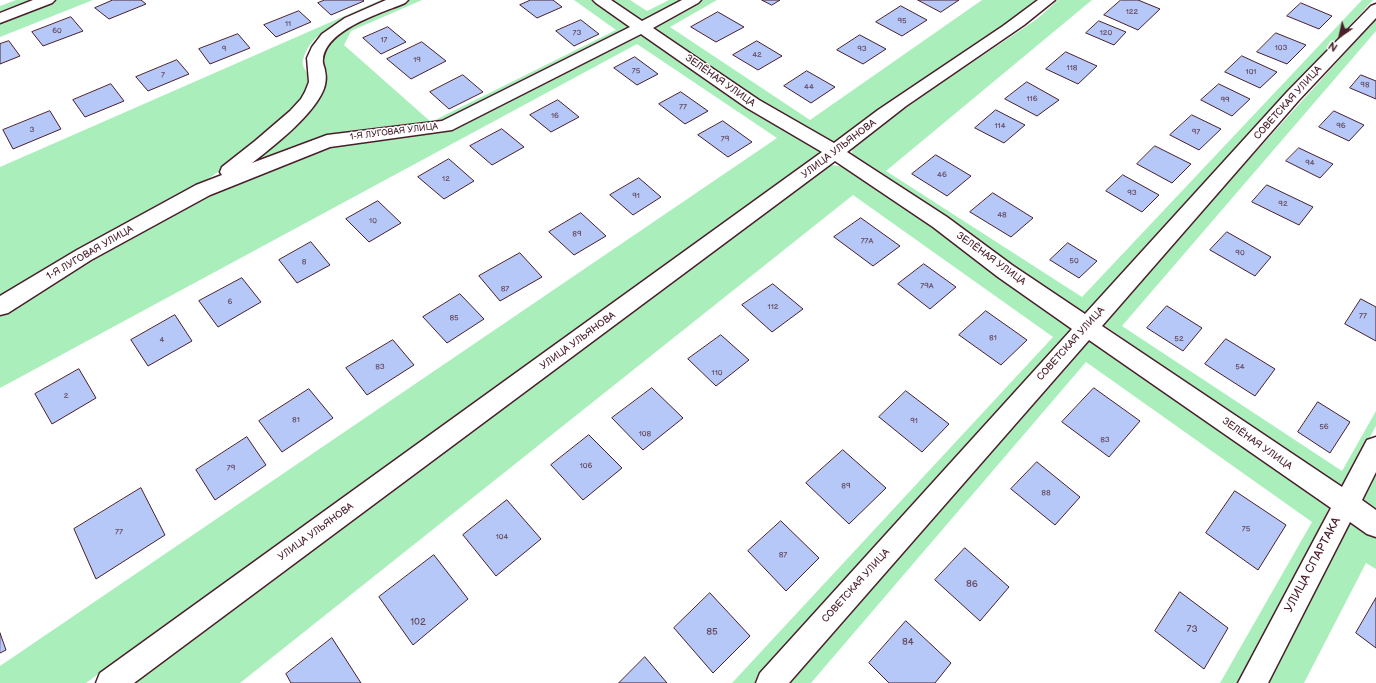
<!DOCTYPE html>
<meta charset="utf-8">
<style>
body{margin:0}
#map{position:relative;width:1376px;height:683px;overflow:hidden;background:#fff;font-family:"Balsamiq Sans",sans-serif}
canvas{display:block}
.north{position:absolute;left:1320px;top:16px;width:40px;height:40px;-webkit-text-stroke:3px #fff;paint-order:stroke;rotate:214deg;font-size:11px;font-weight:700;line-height:16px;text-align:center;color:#4a1f2b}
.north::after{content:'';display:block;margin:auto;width:14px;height:18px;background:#4a1f2b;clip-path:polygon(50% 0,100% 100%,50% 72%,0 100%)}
</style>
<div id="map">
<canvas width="1376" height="683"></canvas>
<div class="north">N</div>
</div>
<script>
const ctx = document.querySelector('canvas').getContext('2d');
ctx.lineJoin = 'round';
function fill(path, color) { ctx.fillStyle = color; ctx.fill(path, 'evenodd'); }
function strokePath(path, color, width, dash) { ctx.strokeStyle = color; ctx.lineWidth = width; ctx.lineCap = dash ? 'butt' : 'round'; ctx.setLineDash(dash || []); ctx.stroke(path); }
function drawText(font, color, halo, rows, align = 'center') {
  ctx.font = font + ' "Balsamiq Sans",sans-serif'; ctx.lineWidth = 3; ctx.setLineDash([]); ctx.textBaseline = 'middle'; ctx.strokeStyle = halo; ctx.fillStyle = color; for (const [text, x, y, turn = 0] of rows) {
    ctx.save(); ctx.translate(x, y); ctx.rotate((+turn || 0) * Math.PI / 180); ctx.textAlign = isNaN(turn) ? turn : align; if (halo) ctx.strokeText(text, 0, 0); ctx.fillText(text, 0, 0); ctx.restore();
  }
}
fill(new Path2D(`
 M16,0H37L0,14V6Z
 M56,0H93L0,37V22Z
 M381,0H389C362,11 310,27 303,60C301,66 307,71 308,76C309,83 305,91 302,96C291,116 261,139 244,153C213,178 178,197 144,216C96,244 48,272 0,300V167Z
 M408,0H422L351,31L344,45L431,122L616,30L574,0H592L634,28L443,123L328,137L237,173L260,155L325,69L323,56L324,48L343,30L362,20Z
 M609,0H630L647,11L669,0H686L644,23Z
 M700,0H717L670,27L810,120L982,0H1036L1023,12L935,71L833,143L760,102L651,27Z
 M1058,0H1092L886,171L1082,297L1362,0H1373L1085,316L860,162L852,153L853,145L943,82L1037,19Z
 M1376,19V31L1122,326L1342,471L1376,411V426L1341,490L1101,323Z
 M640,32L819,150L818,154L86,683H0V666L777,138L637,44L0,388V315L106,250L223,186L327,144L446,129Z
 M831,165L847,167L1076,327L755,683H732L1053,337L853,195L240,683H130Z
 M1092,337L1330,505L1320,529L1237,683H1220L1312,522L1086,362L811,683H786Z
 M1376,471V515L1358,503Z
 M1352,518L1376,534V569L1366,563L1304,683H1266Z`), '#aaefbb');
const building = new Path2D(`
 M113,0H141L146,4L109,19L95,8Z
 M325,0H363L364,1L331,15L318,3Z
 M531,0H553L562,7L537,18L520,5Z
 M762,0H780L772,5Z
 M918,0H959L941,12Z
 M1121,0H1138L1160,9L1138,30L1104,15Z
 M1301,3L1332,16L1319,29L1287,16Z
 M901,6L927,20L902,36L876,22Z
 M299,11L311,22L276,37L264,25Z
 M718,12L744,27L716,42L691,27Z
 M71,17L83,31L43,46L32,32Z
 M581,20L599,34L574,46L556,31Z
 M1099,21L1126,32L1114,45L1086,33Z
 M388,27L406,42L381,54L363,38Z
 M1276,33L1306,45L1287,64L1257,52Z
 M238,34L250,48L210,64L199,49Z
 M860,35L886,49L863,64L837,50Z
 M9,41L20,56L0,64V44Z
 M757,41L782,56L758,70L733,55Z
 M422,42L446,61L411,79L387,59Z
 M1066,52L1097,66L1078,84L1046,69Z
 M1242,56L1277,72L1260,88L1225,72Z
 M635,57L658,74L637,85L614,68Z
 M177,60L189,74L148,91L136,77Z
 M807,71L835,87L811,103L784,86Z
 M463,75L483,92L449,109L430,92Z
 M1361,75L1376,81V99L1350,88Z
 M1027,82L1059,100L1037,116L1005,99Z
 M111,84L124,101L85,117L73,100Z
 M1219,84L1250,99L1232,116L1201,100Z
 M681,92L708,111L685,124L659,104Z
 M558,100L579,117L551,132L530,115Z
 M996,110L1025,125L1004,143L975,128Z
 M50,111L61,129L13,149L3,130Z
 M1334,111L1364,125L1349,141L1319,127Z
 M1192,115L1221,129L1199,150L1170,135Z
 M723,121L752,142L728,157L698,135Z
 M502,129L524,147L492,165L470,146Z
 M1155,146L1191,164L1172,183L1137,164Z
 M1299,148L1333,164L1320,178L1286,161Z
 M936,155L971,176L947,196L912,174Z
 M449,159L474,181L444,199L418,177Z
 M1123,175L1159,195L1142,212L1106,191Z
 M639,178L661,197L633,215L610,195Z
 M1267,185L1313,207L1299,225L1252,202Z
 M993,193L1033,218L1011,237L970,212Z
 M378,201L401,223L369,242L346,219Z
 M581,213L606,236L574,255L549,232Z
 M861,218L900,246L873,266L834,237Z
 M1227,232L1271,257L1255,276L1210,250Z
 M311,242L330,265L297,283L279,260Z
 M1068,243L1097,261L1079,278L1050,260Z
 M520,253L542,277L500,301L479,276Z
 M924,264L956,287L930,309L898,284Z
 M242,278L261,302L218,327L199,301Z
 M773,284L803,309L772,332L742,305Z
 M460,294L484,319L447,343L423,317Z
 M1361,299L1376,307V341L1345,324Z
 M1167,306L1202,328L1183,351L1147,328Z
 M986,311L1027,340L1001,365L959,335Z
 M175,315L192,341L148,366L131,340Z
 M721,335L749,360L716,386L688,359Z
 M1226,339L1275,369L1255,396L1205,364Z
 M393,340L414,365L367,395L346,368Z
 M79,369L96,398L52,424L35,394Z
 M652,388L683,418L643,450L612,418Z
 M1094,388L1140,421L1109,457L1062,422Z
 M309,389L333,418L282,452L259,421Z
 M906,391L949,424L922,452L879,417Z
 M1318,402L1350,422L1330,453L1298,432Z
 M589,435L622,468L583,500L551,465Z
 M247,437L266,465L215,500L196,470Z
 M843,450L886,488L849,524L806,483Z
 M1037,462L1080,497L1055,525L1011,489Z
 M141,488L165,535L96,579L74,529Z
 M1235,491L1286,525L1258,570L1206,533Z
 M507,500L541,539L496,576L463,535Z
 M781,521L819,558L786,591L748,551Z
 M965,548L1009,587L980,621L935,580Z
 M434,555L468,599L413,645L379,597Z
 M1180,592L1228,628L1204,669L1155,631Z
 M710,593L750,636L713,673L674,628Z
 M1376,598V648L1356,633Z
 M906,621L951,663L935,683H889L869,663Z
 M0,633L6,650L0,653Z
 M332,638L361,683H291L286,674Z
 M645,657L667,683H619Z`);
fill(building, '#b6c8f8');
strokePath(building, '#4a1f2b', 1);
const street = new Path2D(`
 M33,0H55L52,3L0,23V13Z
 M386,0H408L405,3C382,13 326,29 323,59C322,64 325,67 325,71C327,79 325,88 321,95C308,119 274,146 252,163L327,135L442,121L630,27L596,3L593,0H611L642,21L682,0H701L698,3L653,28L759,100L834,143L878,110L1003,26L1038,0H1055L1024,25L906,106L847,152L947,217L1012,265L1085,314L1287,92L1371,6L1376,4V18L1299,100L1102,326L1342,487L1367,440L1376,437V472L1362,500L1376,510V537L1367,534L1350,522L1268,683H1238L1331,508L1089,340L789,683H756L760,673L1072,329L998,277L933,227L835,161L134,683H96L100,673L822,152L747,108L641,34L452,130L330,147L210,195L91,260L8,313L0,315V296L77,250L196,185L222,175L220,172L222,167L255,141L290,111L301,99L305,92L309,82L307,58L312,47L322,34L345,18Z`);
strokePath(street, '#4a1f2b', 3);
fill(street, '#fff');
drawText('8px', '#65495e', null, [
 ["122",1132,12],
 ["95",902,21],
 ["11",288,24],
 ["60",57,31],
 ["73",577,33],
 ["120",1106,33],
 ["17",384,40],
 ["103",1281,48],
 ["9",224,49],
 ["93",862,49],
 ["42",757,55],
 ["19",417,60],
 ["118",1072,68],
 ["75",636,71],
 ["101",1251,72],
 ["7",163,75],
 ["98",1365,85],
 ["44",809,87],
 ["116",1032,99],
 ["99",1225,100],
 ["77",683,107],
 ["16",555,116],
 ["114",1000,126],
 ["96",1341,126],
 ["3",32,130],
 ["97",1196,132],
 ["79",725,139],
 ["94",1310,163],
 ["46",942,175],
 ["12",446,179],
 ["93",1132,193],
 ["91",636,196],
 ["92",1283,204],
 ["48",1002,215],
 ["10",373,221],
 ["89",577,234],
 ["77А",867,241],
 ["90",1240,253],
 ["50",1074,261],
 ["8",304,262],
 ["79А",927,286],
 ["87",505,289],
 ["6",230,302],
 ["112",773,307],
 ["77",1363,316],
 ["85",454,318],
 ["81",993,338],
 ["52",1179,339],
 ["4",162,340],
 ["83",380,367],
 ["54",1240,367],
 ["110",717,373],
 ["2",66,396],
 ["81",296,420],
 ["91",914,421],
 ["56",1324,427],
 ["108",645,434],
 ["83",1105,440],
 ["106",586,466],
 ["79",231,468],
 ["89",846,486],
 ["88",1046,493],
 ["75",1246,529],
 ["77",119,532],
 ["104",502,537],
 ["87",783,555]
]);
drawText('9px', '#4a1f2b', '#fff', [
 ["1-Я ЛУГОВАЯ УЛИЦА",394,132,-7]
]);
drawText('10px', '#4a1f2b', '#fff', [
 ["ЗЕЛЁНАЯ УЛИЦА",720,81,35],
 ["СОВЕТСКАЯ УЛИЦА",1288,103,-48],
 ["УЛИЦА УЛЬЯНОВА",839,149,-37],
 ["1-Я ЛУГОВАЯ УЛИЦА",90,253,-30],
 ["ЗЕЛЁНАЯ УЛИЦА",991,259,36],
 ["УЛИЦА УЛЬЯНОВА",578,341,-36],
 ["СОВЕТСКАЯ УЛИЦА",1071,344,-48],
 ["ЗЕЛЁНАЯ УЛИЦА",1257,444,35],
 ["УЛИЦА УЛЬЯНОВА",316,532,-36],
 ["СОВЕТСКАЯ УЛИЦА",856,586,-48]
]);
drawText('10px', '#65495e', null, [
 ["86",972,584],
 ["102",418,622],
 ["73",1192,629],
 ["85",712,632],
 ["84",908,642]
]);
drawText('12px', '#4a1f2b', '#fff', [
 ["УЛИЦА СПАРТАКА",1313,565,-62]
]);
</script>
